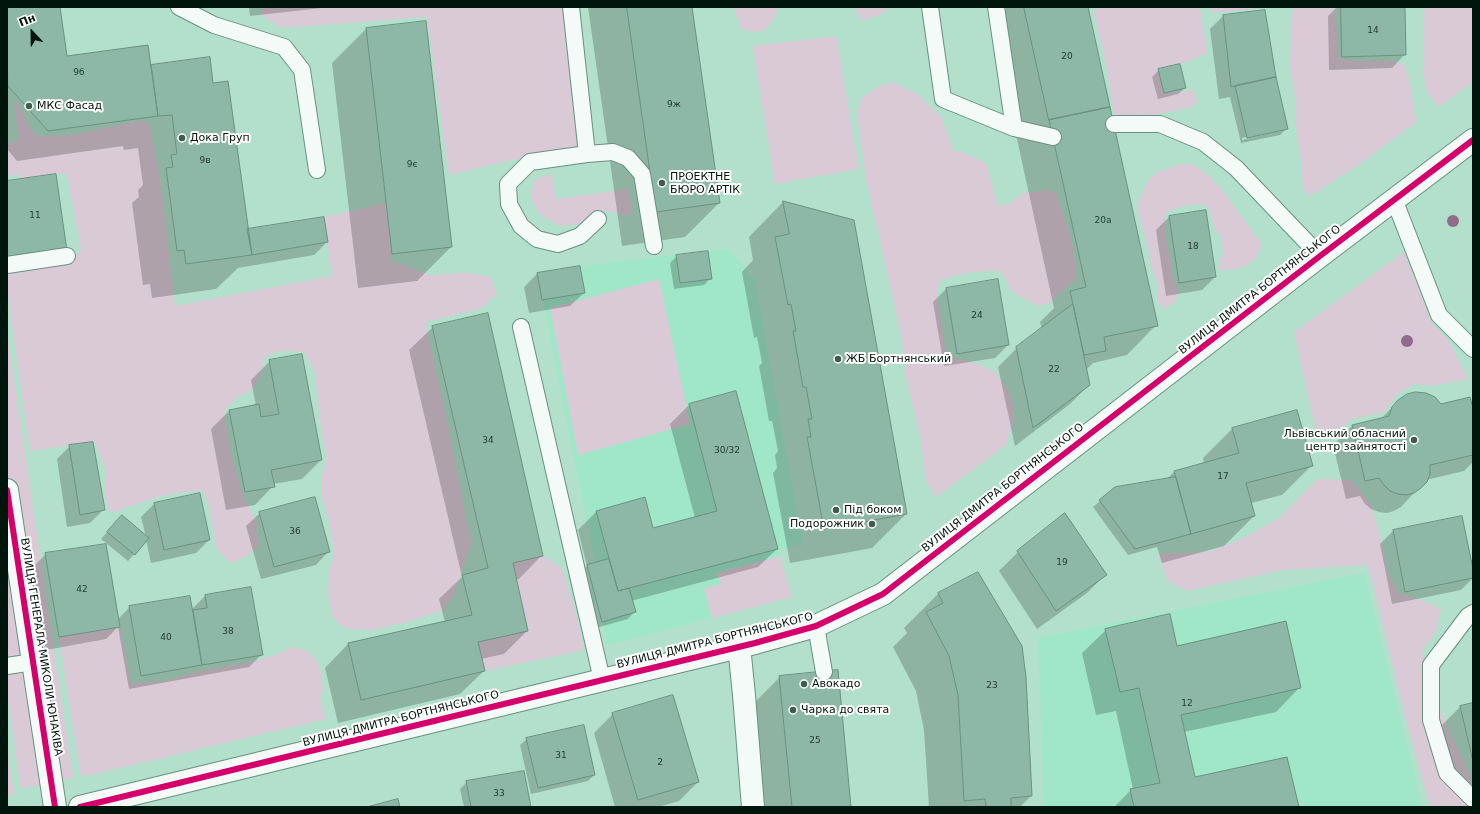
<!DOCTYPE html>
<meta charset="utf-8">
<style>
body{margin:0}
#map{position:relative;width:1480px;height:814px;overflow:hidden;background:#b2e0cc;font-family:"DejaVu Sans",sans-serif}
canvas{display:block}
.frame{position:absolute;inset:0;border:8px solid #00160c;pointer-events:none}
.north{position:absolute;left:12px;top:12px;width:40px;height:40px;-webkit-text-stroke:3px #fff;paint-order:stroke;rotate:338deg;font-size:11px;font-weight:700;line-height:16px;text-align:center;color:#00160c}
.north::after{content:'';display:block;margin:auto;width:14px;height:18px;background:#00160c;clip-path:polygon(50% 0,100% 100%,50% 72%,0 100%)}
</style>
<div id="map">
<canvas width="1480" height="814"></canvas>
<div class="frame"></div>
<div class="north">Пн</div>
</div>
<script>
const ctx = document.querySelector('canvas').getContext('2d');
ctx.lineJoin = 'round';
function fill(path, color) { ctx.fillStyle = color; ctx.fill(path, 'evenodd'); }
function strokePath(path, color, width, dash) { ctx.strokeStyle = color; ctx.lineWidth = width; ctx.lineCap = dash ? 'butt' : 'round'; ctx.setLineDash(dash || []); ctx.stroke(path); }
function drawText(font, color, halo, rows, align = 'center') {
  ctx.font = font + ' "DejaVu Sans",sans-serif'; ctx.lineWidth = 4; ctx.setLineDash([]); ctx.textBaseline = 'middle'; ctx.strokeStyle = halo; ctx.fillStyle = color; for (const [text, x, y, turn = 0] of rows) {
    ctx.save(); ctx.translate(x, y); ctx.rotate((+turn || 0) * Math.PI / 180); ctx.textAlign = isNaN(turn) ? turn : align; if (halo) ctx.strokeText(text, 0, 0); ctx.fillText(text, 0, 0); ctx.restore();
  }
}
fill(new Path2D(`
 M728,249L755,280L803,544L778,549L792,597L607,645L602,622L595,562L537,273L580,266Z
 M1364,573L1422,807H1044L1038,638Z`), '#9fe7c8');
fill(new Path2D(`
 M261,7H563L578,145L569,152L516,159L449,175L427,17L281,28L262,15Z
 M733,7H776L778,11L766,30L754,32L741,29Z
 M854,7H890L878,16L861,20Z
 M1097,7H1200L1207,53L1187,62L1158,68L1163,94L1190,90L1194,92L1197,103L1192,107L1158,114L1123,117L1114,114L1106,65L1094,12Z
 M1211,7H1275L1212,13Z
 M1294,7H1335L1339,58L1357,61H1394L1404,65L1409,78L1416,122L1361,163L1310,196L1303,190L1301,159L1296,128L1295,96L1290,69L1291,17Z
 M1424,7H1473V82L1438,107L1427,92L1424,75L1423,35Z
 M836,36L859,169L775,184L753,46Z
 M891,82L916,93L942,118L953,151H960L986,163L998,206L1010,203L1024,193L1047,190L1056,193L1072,242L1077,278L1049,303L1038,306L1012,292L1001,271C980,270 959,273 939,281L937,297L946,353L956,359L978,364L995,372L1009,391L1014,409L1012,427L1006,445L936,497L926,482L920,435L907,382L901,334L866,179L857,114L861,99L878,87Z
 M15,101L18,103L31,130L38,136L70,135L139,121L149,123L161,185L175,306L332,276L324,217L386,203L392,263C405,261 417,273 430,275C441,276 450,273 461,273C471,272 481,275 491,278L497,294L480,309L425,322L448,425L466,519L472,541L454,595L443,610L412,621L371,630L346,629L333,618L328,595L329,573L334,553L329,521L321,492L322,475L327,459L321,429L315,373L305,353C288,350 279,349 264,358L262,371L253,389L235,399L224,411L230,451L243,496L256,521L259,545L247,556L231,563L217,550L213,531L210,509L203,491C180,490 158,497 136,504C127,507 119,512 110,512L106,500L105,468L96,445L93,442L30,451L7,289V269L69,261L81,250L67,174H56L20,179V175H7V144L19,139L14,105Z
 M1180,164H1192L1209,176L1220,187L1261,243C1257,268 1241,268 1220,271L1219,261L1223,253L1221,237C1212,229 1213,217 1208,206C1193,202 1178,207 1165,213L1166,238L1171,263L1172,275L1179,292L1174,303L1163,309L1157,301V282L1152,269L1147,244L1137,206L1147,182L1156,173Z
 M552,174L556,199L629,189L632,216L601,210L579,224L559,226L539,214L531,198L533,183L540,177Z
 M1404,252L1432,324L1448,339L1468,379L1432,386L1416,384L1398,393L1385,412L1351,419L1345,425L1317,436L1294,332Z
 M659,279L690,424L578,455L550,308Z
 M7,331L73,778L21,789L7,693Z
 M1317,479L1351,480L1371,505L1380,535L1387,571L1398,593L1424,601L1441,609L1436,632L1422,651L1436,701L1473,782V807H1430L1404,713L1373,583L1367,565L1283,570L1187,591L1168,582L1158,554L1208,552L1242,539L1279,518Z
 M543,556L562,568L578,621L584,650L485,671L478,642L528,631L513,563Z
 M780,556L792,597L712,618L704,588L721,584L716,573Z
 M120,627L131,684L166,681L195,672L246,663L273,656L292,647L307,651L316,660L321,672L323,691L320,699L326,719L81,777L59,637Z
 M7,745L14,794L7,796Z`), '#dacad5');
fill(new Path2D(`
 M7,7H59L66,57L150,68L209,58L213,84L247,230L327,242L314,255L238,268L216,289L152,298L150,284L143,285L132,203L139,197L138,190L143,185L138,148L124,150L123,146L17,161L7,149Z
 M249,7H331L250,16Z
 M588,7H691L719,203L685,237L622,246Z
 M999,7H1087L1156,325L1127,355L1093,363L1086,370L1089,385L1070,404L1015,446L998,367L1017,348L1042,329L1040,322L1054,308L990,16Z
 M1337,7H1404L1405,54L1392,68L1329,70L1328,16Z
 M1223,16L1275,77L1287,128L1280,135L1241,143L1230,97L1219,99L1210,29ZM1280,129V131L1242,140V138Z
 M366,29L451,247L417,281L358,288L332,63Z
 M1159,70L1185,88L1178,94L1158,99L1152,77Z
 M783,202L853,221L906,514L872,548L790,563L773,473L777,468L775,455L778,451L772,421H769L759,366L762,363L757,337L754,338L742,272L753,260L749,237Z
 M1169,217L1215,277L1202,290L1166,296L1156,230Z
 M677,256L711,278L704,285L674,289L670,263Z
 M537,274L584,293L570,306L529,313L524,287Z
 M946,289L1008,345L995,358L944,366L933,302Z
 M433,327L542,555L519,579H516L527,631L504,654L481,659L484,671L460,694L338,723L325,668L348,644L445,622L439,599L462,577L409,350Z
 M270,361L321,460L302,479L273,484V486L255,505L226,510L211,429L229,411L256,406L251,380Z
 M1399,400L1441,405L1473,412V462L1464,471L1426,480L1401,507L1394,511L1387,513L1379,512L1371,509L1365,504L1360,496L1346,499L1333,445L1352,426L1380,420Z
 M689,405L777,549L758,567L631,601L634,612L628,619L596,628L581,572L587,566L578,530L597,511L652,530L695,518L670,424Z
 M1233,428L1312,465L1282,495L1251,503L1254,516L1224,546L1162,563L1157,547L1128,555L1093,507L1100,501L1167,479L1174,472L1204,463L1203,458Z
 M70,446L103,510L90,523L67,527L57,459Z
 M154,504L209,540L196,553L151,563L146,540L128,561L101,539L115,523L146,537L141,517Z
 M260,513L329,551L316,565L261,579L246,526Z
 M1393,531L1473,574V578L1461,590L1392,604L1380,544Z
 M1018,552L1106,574L1087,593L1037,629L999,571Z
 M46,554L118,619L130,607L192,609L205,596L250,588L262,654L249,667L129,689L118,627L106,639L46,650L33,567Z
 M978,574L1031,796L1020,807H929L924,730L916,691L893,647L907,633L904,628L938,594Z
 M1106,630L1176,647L1299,688L1276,712L1184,732L1194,778L1298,807H1114L1131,790L1133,789L1116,711L1096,715L1082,653Z
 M780,677L850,807H759L750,707Z
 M1473,704V784L1456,788L1442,725L1461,706Z
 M613,714L698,782L679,801L658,807H615L594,733Z
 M527,739L594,775L588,781L531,794L520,745Z
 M467,782L530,807H464L460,789Z`), '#0003');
const building = new Path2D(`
 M7,7H60L67,56L148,45L158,116L48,131L8,86Z
 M627,7H692L720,203L656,212Z
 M1024,7H1088L1110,107L1049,120Z
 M1341,7H1405L1406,55L1342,57Z
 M1265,10L1276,77L1231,87L1223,15Z
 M426,21L452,247L392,254L366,28Z
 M210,57L213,83L228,81L252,255L186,264L184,250L177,251L166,168L173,167L171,155L177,154L172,115L158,116L151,65Z
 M1180,64L1186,88L1164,93L1158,69Z
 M1276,77L1288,129L1247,138L1235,86Z
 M1110,107L1158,326L1104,337L1106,351L1084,355L1070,291L1086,287L1049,120Z
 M56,174L67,251L7,260V181Z
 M783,201L854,220L907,514L824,529L807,437H811L808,419H812L806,387H803L793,331H796L791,304L788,305L775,237L789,234Z
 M1206,210L1216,277L1179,283L1169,216Z
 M324,217L328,242L252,255L247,229Z
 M708,251L712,279L680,283L676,255Z
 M580,266L585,293L542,300L537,273Z
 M998,279L1009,345L957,354L946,288Z
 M1073,304L1090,385L1033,428L1016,347Z
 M488,313L543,556L513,563L528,631L478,642L485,671L361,700L348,643L472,615L462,575L488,568L432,326Z
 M302,354L322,460L271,470L275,487L245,492L229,410L259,404L261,417L279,414L269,360Z
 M736,391L778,549L618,591L596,511L645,497L653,528L717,511L689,404Z
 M1416,392L1426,393L1435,397L1441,404L1470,397L1473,408V455L1430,465V474L1427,482L1421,488L1414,493L1406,495L1398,494L1390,491L1384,485L1379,478L1365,481L1352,425L1389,416L1392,407L1398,400L1407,394Z
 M1297,410L1313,466L1246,483L1255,516L1191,534L1174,471L1239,453L1232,428Z
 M93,442L105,510L80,515L69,445Z
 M1176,477L1191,534L1135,549L1099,500L1115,487Z
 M200,493L210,540L164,550L154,503Z
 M315,497L330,552L274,567L259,512Z
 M1065,513L1107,575L1056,611L1017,551Z
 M122,515L149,538L135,555L107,532Z
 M1462,516L1473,569V578L1405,592L1393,530Z
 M106,544L120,627L59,637L45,553Z
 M609,559L618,591L629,588L636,612L602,622L587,565Z
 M978,572L1022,646L1026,677L1032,796L1011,798V807H986L985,799L964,801L958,695L949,656L926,612L943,603L938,593Z
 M251,587L263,655L202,665L193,610L207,608L205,595Z
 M190,596L202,665L141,676L129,606Z
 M1170,614L1177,646L1286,621L1301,688L1181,715L1195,777L1287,757L1299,807H1134L1130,789L1160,783L1139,688L1120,692L1105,629Z
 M838,670L851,807H792L779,676Z
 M673,695L699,782L638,800L612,713Z
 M1473,703V761L1460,706Z
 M584,725L595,775L538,788L526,738Z
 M524,771L531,807H471L466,781Z
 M398,799L400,807H367Z`);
fill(building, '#8db7a6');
strokePath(building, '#6a9182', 1);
const lane = new Path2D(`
 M179,7L214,25L284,47L302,70L317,170
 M571,7L587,154L613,152L628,158L642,174L654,246
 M930,7L943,99L1014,128L1053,137
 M996,7L1014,128
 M1114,124H1160L1203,142L1236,168L1320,256
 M587,154L530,162L508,184L509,204L521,226L537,239L558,244L580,236L598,219
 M1394,199L1439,315L1473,349
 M7,265L67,256
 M521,327L602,680
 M1473,613L1468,616L1431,665V720L1447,773L1473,799
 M816,626L824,672
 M7,666L33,662`);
const street = new Path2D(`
 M7,490L55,807
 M739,646L744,695L753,807
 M80,807L755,643L816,626L883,594L1320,256L1473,140`);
strokePath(lane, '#699081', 18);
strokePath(street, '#699081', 24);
strokePath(lane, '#f3faf7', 16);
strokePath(street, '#f3faf7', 22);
strokePath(new Path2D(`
 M7,490L55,807
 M80,807L755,643L816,626L883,594L1320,256L1473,140`), '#d6006c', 6);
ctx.fillStyle = '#8f6c89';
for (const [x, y] of [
 [1453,221],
 [1407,341]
]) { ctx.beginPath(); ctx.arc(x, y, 6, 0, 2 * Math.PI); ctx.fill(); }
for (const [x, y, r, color] of [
 [29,106,4,"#3e5d4f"],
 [182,138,4,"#3e5d4f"],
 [662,183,4,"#3e5d4f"],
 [838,359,4,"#3e5d4f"],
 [1414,440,4,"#3e5d4f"],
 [836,510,4,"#3e5d4f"],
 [872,524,4,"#3e5d4f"],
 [804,684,4,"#3e5d4f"],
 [793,710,4,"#3e5d4f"]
]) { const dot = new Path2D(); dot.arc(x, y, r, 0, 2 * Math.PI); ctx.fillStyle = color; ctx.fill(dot); strokePath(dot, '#fff', 1.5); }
drawText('9px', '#233e32', null, [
 ["14",1373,31],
 ["20",1067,57],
 ["9б",79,73],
 ["9ж",674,105],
 ["9в",205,161],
 ["9є",412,165],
 ["11",35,216],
 ["20а",1103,221],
 ["18",1193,247],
 ["24",977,316],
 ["22",1054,370],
 ["34",488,441],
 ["30/32",727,451],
 ["17",1223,477],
 ["36",295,532],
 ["19",1062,563],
 ["42",82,590],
 ["38",228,632],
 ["40",166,638],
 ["23",992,686],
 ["12",1187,704],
 ["25",815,741],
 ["31",561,756],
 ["2",660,763],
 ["33",499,794]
]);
drawText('11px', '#00160c', '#fff', [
 ["МКС Фасад",37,106],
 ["Дока Груп",190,138],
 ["ПРОЕКТНЕ",670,177],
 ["БЮРО АРТІК",670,190],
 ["ЖБ Бортнянський",846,359],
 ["Львівський обласний",1406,434,"right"],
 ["центр зайнятості",1406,447,"right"],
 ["Під боком",844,510],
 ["Подорожник",864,524,"right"],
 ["Авокадо",812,684],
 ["Чарка до свята",801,710]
], 'left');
drawText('11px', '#00160c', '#fff', [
 ["ВУЛИЦЯ ДМИТРА БОРТНЯНСЬКОГО",1260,290,-38],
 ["ВУЛИЦЯ ДМИТРА БОРТНЯНСЬКОГО",1003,488,-38],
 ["ВУЛИЦЯ ДМИТРА БОРТНЯНСЬКОГО",715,641,-14],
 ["ВУЛИЦЯ ГЕНЕРАЛА МИКОЛИ ЮНАКІВА",41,647,81],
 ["ВУЛИЦЯ ДМИТРА БОРТНЯНСЬКОГО",401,719,-14]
]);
</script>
